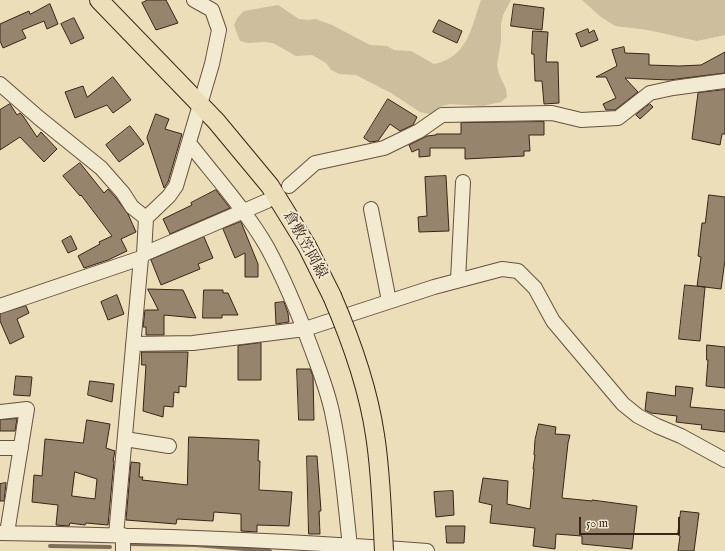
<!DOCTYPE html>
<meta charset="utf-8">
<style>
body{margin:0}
#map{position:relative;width:725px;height:551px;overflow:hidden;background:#ebdeb8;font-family:"IM FELL English",serif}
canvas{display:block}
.scale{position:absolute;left:579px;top:517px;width:101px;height:18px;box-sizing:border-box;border:2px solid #3a241a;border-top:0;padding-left:5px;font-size:12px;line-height:14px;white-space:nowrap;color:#3a241a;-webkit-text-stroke:3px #f2ead1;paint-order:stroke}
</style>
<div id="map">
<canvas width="725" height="551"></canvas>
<div class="scale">50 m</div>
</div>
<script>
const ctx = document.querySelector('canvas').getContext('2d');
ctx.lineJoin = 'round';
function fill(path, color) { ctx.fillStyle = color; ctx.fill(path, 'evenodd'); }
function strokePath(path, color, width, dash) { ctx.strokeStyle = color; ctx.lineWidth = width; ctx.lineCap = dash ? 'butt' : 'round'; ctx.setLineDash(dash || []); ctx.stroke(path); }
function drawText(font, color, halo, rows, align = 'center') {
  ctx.font = font + ' "IM FELL English","Noto Serif JP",serif'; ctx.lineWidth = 4; ctx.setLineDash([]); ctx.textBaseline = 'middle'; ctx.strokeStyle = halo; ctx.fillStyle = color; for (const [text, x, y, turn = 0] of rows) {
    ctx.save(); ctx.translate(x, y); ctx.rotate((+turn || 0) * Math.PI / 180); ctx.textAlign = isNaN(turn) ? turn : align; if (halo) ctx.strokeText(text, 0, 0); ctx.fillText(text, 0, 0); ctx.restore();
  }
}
fill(new Path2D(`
 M481,0H511L503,15L501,24V41L497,65L499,74L506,89L507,97L501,102L483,106L450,104L442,106L436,111L429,114L420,112L391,93L356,75L339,74L331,70L326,63L312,55L296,56L273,43L264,42L248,43L240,41L234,25L238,17L244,11L278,5L299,19L308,20L316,19L332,25L370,45L387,46L394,50L411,51L434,64C468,57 471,28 481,0Z
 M582,0H725V35L697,41L648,30L615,26L601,17Z`), '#cdbe9d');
strokePath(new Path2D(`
 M129,544L195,545L270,551
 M50,546L110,547`), '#806e58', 4);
const building = new Path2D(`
 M148,0H166L178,23L156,30L142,3Z
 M50,4L58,24L47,29L44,21L22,30L26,38L3,48L0,41V24L29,11L30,14Z
 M514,4L544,8L542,30L511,26Z
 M74,18L84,38L71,44L61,24Z
 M439,20L462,31L457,43L433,32Z
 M588,29L589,33L594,30L598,40L581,47L576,34Z
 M533,31L548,32L546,62H558L559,103L544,104L542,81H535L534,54H532Z
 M624,47L625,53L649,54V65L679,66L701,65L725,52V73L669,80L625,78L638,92L615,110H606L603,104L616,98L606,77H596L617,66L612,50Z
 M113,77L131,100L113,113L107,105L75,118L65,92L83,86L87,97Z
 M725,90V134H722L720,145L692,139L698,93Z
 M388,99L417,117L413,125L400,131L390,124L378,141L370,142L364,138Z
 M10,104L17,115L20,113L23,116L37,137L41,132L57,149L44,162L20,137L0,150V110Z
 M650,104L653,107L640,119L636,115Z
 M156,114L169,119L165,129L182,134L168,182L164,188L147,138Z
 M544,122V135H529L530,151H524V156L465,159V148H430V156L419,157V149L412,152L409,145L427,136L436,135V134H461V123Z
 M130,126L144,144L119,162L106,145Z
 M80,163L104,193L108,189L116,198L128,214L136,232L121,239L127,251L108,260L84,268L78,256L100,244L99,242L112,236L81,195L80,196L63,176Z
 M446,176L449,231L419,232L418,217L427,216L425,177Z
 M216,190L230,208L170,234L163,219L192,205L191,203Z
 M709,195L725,197V260L721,289L697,286L701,257L698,256L702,223H705Z
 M241,222L258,264V277H245V253L235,258L223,229Z
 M71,236L77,249L68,253L62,241Z
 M204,237L213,258L198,264L200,269L161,285L151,260Z
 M685,285L705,287L700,341L679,339Z
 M148,289L183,290L196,318L164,315V335H146V327H143L145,310H158Z
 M204,290H223V293H228L238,315H222V318H203Z
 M117,295L124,314L108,320L101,302Z
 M284,302L288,313L289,322L276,324L275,303Z
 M26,306L29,313L17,319L24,337L10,344L0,321V314Z
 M261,343V380H238V346Z
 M707,345L725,347V388L706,386L708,360H707Z
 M142,352H188L186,387L179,386V393L174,392L173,407L164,406L163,417L143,411L146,365H142Z
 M297,369H310L313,376L314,420H299Z
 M16,376L32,377L30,396L14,395Z
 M90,381L114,384L112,402L88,395Z
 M676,386L693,388L690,407L725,410V432L701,429L702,425L676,422L677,416L651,413L645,410L647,392L675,396Z
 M17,419L15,431H0V420Z
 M87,420L110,424L106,448L115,451L113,461H114L108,525L86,523L85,525L70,523L69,526L56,525L58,505L32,502L34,475L42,476L45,439L83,443ZM75,472L97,479L95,499L72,496Z
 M539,424L556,427L555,434L570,435L568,443L562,498L592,501V500L637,506L632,549L582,544V536L556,534L555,549L533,546L535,528L490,523L492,505L479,502L483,478L508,481L507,504L530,509L534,469H533L535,455H534L535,440Z
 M189,437L259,440L258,461H260L259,490L292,492L289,526L257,525V532L241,531V514L214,512L213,521L177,519L176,524L126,520L131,462L140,463L139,477H143L142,480L187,485Z
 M307,456H317L321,511H319L320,534H309Z
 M6,483L4,501H0V484Z
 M453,491L454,515L436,517L434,492Z
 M681,511L699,513L694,551H678L680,536L678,535Z
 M446,526H465L464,543H447Z`);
fill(building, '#96856c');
strokePath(building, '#3a241a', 1);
const minor = new Path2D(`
 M0,84L39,118L101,168L123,193L132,207L146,218
 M189,143C214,175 247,212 267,247C285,280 299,315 312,350C320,372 329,394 333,417C342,459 345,503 350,546
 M289,186L315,163L384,148L419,131L442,115L552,113L581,120L618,118L650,93L673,88L725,81
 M371,209L389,301
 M144,254L267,201
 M458,280L463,182
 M0,306L141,258
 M133,344L193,343L305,329L434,287L502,269L518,271L535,288L553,321L623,404L638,416L657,426L681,436L725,460
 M0,412L27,409L7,533
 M125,439L169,446
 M0,448H21
 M0,533C142,535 285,540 427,551
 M116,535L141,258L144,254L146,218L169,196L176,186L212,64L219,30L212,10L194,0
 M123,535V551`);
const major = new Path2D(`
 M99,0L216,121L270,186L307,246L332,296`);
strokePath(minor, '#665242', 16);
strokePath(major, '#3a241a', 20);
strokePath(minor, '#f2ead1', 14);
strokePath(major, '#ebdeb8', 18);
const majorBridge = new Path2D(`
 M332,296C351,340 368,387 375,435C381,472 382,514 384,551`);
strokePath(majorBridge, '#3a241a', 20, []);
strokePath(majorBridge, '#ebdeb8', 18);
drawText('15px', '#3a241a', '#f2ead1', [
 ["倉敷笠岡線",304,245,61]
]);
</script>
